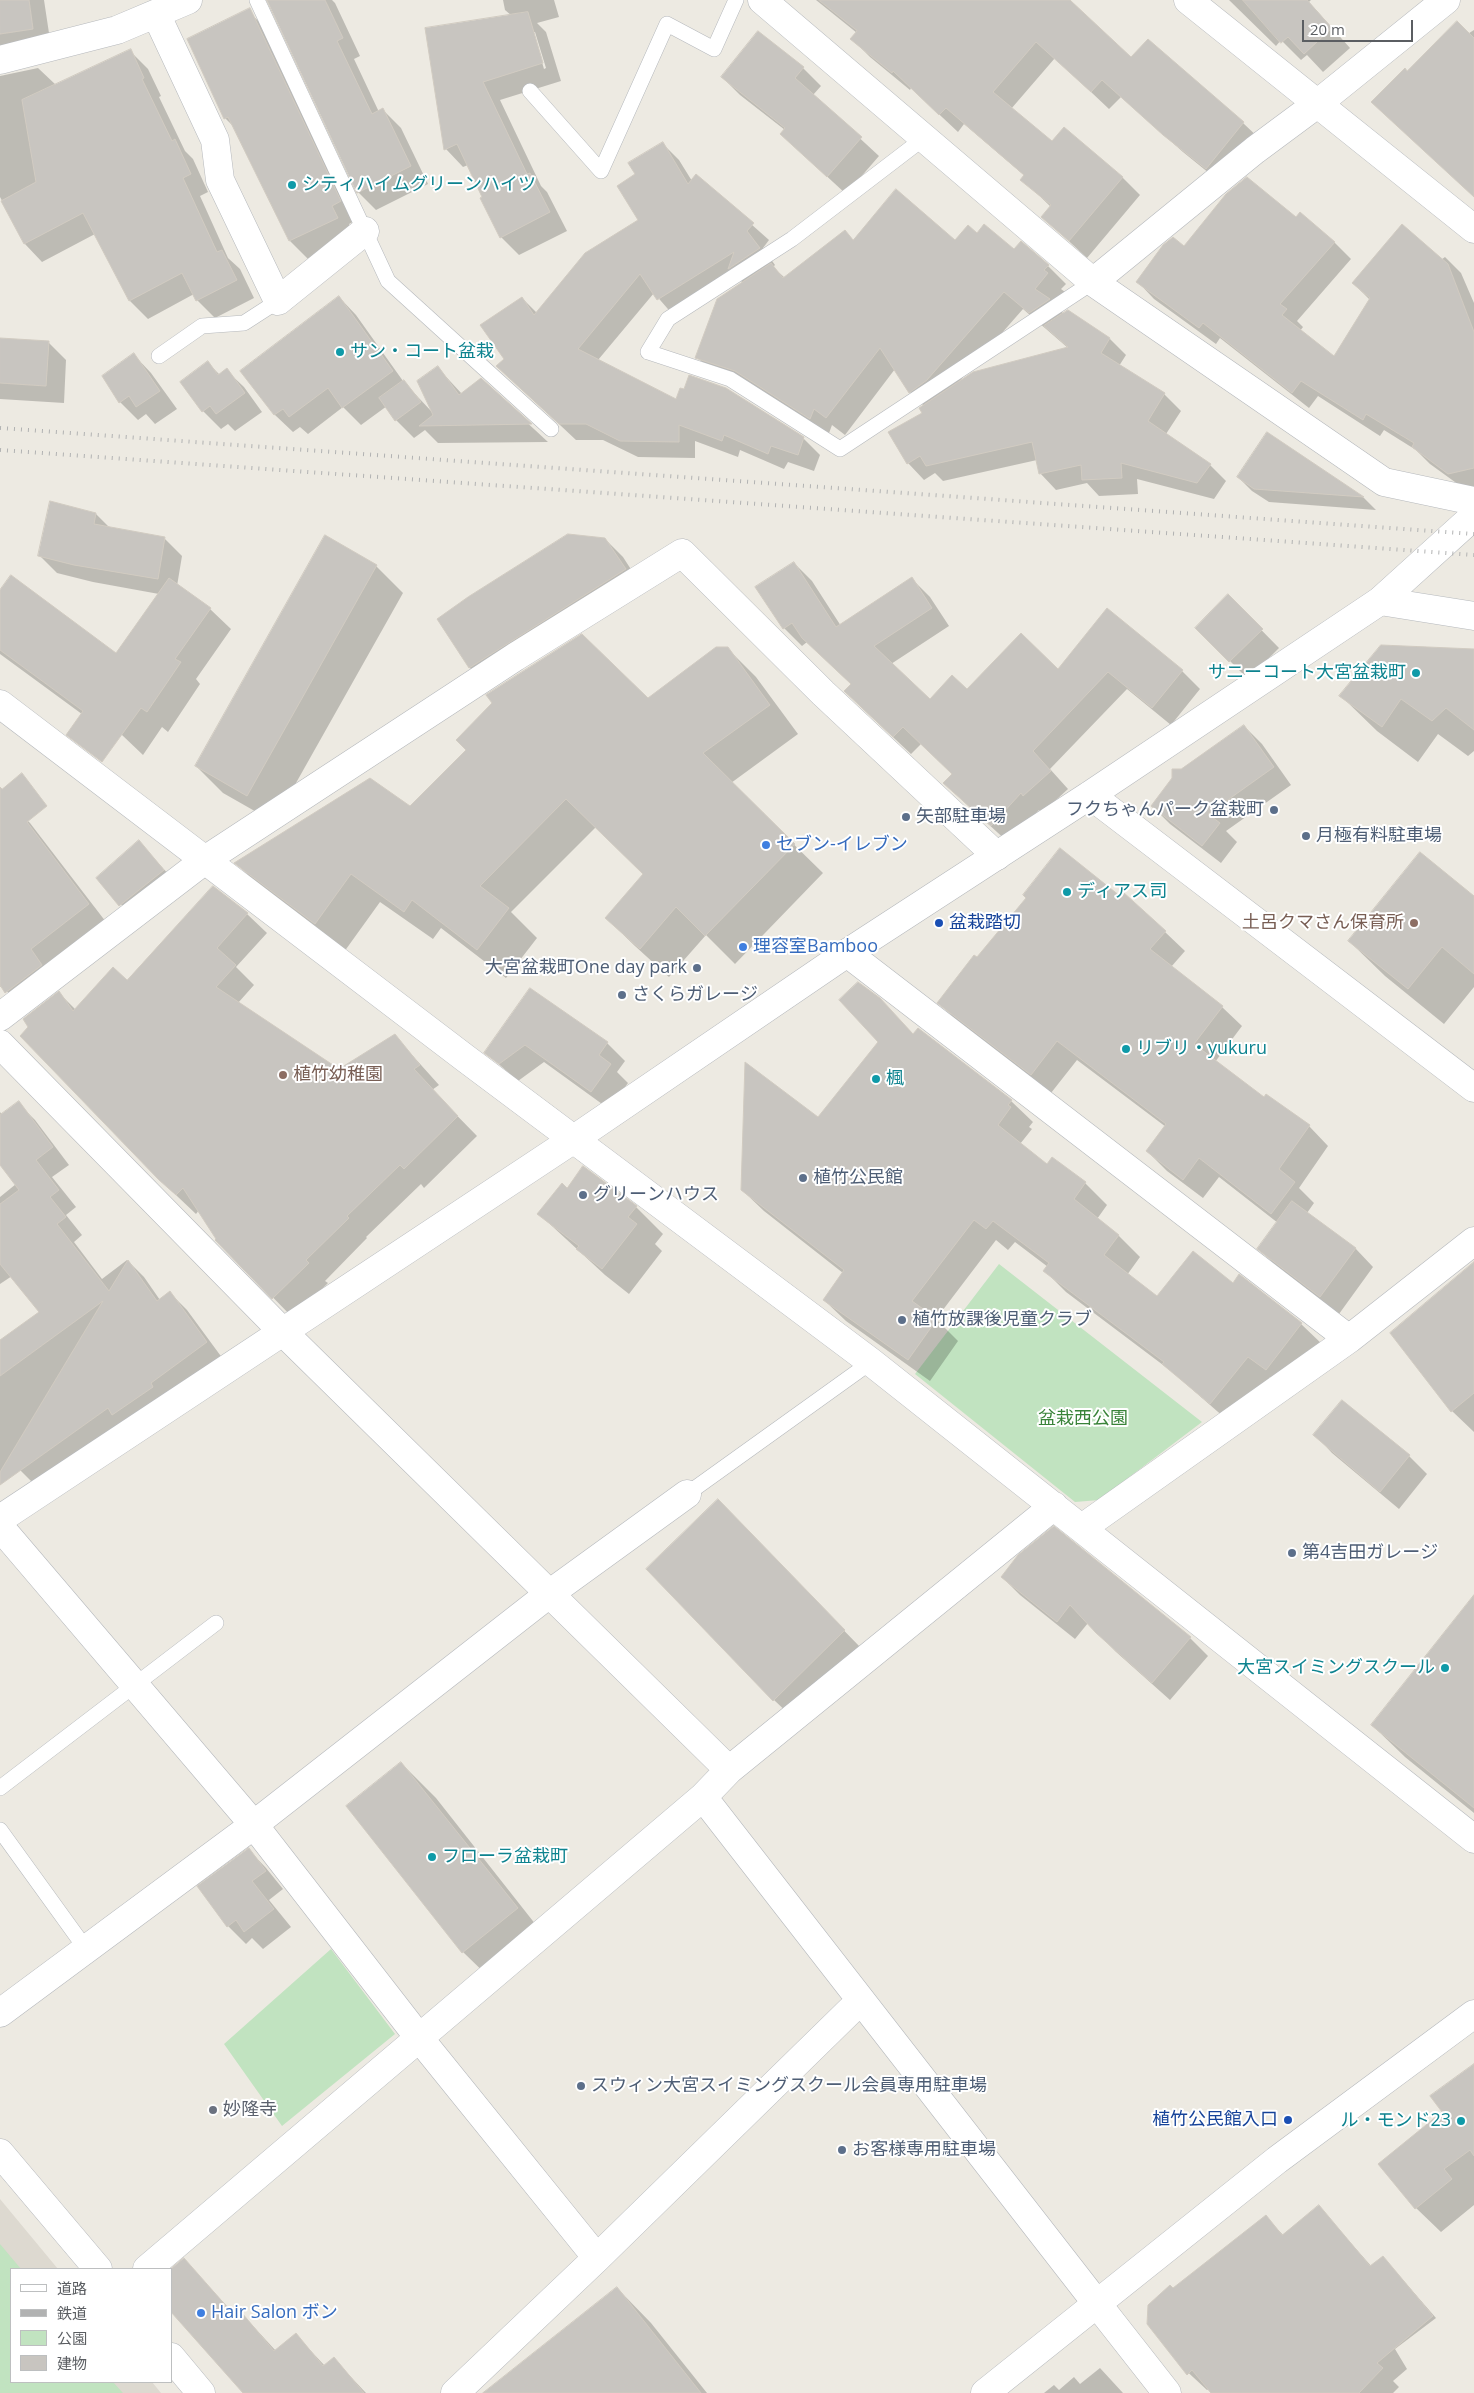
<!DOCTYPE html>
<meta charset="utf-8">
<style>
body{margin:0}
#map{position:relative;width:1474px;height:2393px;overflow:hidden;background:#edeae2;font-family:"Open Sans","Noto Sans JP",sans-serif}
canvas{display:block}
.legend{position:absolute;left:10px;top:2268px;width:162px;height:115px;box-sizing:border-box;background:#fff;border:1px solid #bdbfc0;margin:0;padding:6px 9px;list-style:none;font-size:15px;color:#5b5e62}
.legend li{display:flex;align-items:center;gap:10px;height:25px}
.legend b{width:25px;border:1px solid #bdbfc0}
.scale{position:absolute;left:1302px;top:20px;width:111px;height:22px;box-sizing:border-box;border:2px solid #5b5e62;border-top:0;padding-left:6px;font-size:15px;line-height:18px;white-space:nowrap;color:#5b5e62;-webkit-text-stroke:4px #fff;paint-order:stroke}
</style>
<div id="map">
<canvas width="1474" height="2393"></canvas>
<ul class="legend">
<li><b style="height:6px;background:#fff"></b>道路</li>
<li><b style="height:6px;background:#b1b2b2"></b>鉄道</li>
<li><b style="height:14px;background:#c1e3c0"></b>公園</li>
<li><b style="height:14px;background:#c8c5c0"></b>建物</li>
</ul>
<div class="scale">20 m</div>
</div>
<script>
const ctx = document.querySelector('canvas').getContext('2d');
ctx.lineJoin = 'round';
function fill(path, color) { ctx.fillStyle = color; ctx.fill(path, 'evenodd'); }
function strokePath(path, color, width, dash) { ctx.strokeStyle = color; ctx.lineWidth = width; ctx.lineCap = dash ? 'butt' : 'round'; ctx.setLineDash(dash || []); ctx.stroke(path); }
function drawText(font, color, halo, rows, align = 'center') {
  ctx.font = font + ' "Open Sans","Noto Sans JP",sans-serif'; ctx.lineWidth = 4; ctx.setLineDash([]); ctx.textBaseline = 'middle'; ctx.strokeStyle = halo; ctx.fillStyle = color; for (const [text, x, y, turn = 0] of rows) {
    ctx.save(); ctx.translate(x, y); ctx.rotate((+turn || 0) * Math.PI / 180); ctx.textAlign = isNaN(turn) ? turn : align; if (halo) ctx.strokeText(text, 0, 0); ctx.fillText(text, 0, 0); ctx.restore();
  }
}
fill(new Path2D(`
 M0,2199L58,2269H11V2382H152L161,2393H0Z`), '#ddd9d0');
fill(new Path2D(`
 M999,1264L1202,1422L1099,1500L1075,1502L915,1374Z
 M331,1949L395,2034L282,2126L224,2044Z
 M0,2244L21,2269H11V2382H113L123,2393H0Z`), '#c1e3c0');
fill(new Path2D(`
 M0,0H44L52,53L0,56Z
 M285,0H332L335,3L360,56L354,59L379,112L383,110L401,128L428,184L376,210L358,192L272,6Z
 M503,0H554L559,17L537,23L546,32L561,81L500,100L541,186L547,192L567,231L519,255L501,237L468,165L463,167L446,149L426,30L512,16L505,10ZM533,32H535L546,68L544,69Z
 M816,0H1068L1131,59L1243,123L1261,140L1225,186L1183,152L1121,97L1109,109L1055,58L1011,109L1052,143L1122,177L1140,195L1087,258L1043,217L1051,207L1022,179L1025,176L964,124L958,132L911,88L910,90L870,57L852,39L857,33Z
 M1229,0H1311L1309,2L1350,48L1323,72L1307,55L1301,60L1281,40L1276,46Z
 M252,15L270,32L358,219L349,224L355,236L308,259L290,241L235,128L225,118Z
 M1474,30V196L1372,102L1407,72Z
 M130,51L148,69L161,96L159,97L185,151L193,159L208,192L200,196L228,258L240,269L254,298L215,318L197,300L194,294L148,319L130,301L95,234L42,262L25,244L0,197V76L38,68L56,85Z
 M803,68L821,86L813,95L879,156L846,194L781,134L785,130L740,95L722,77Z
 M662,143L679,160L692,181L697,176L769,240L763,248L775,265L773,267L785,278L845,231L854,241L955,242L978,235L1048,266L1066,284L1061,289L1065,292L1054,305L1064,314L1110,339L1126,355L1119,366L1164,394L1181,411L1166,434L1210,465L1226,481L1214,499L1137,479L1138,494L1099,496L1087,483L1056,490L1040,473L1037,460L943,481L935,473L924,480L908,463L924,406L910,392L895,369L845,435L832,425L828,436L715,375L697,357L743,283L737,277L674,316L654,293L598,360L677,401L803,438L820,455L814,471L788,462L784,469L740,450L738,457L695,441V458L638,457L603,440H576L497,366L506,360L522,298L537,313L639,220L637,175ZM1023,309L1068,348L958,383Z
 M1296,219L1334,242L1351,259L1297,321L1303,327L1300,331L1334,358L1370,300L1353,283L1418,276L1445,257L1461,273L1474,303V488L1466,490L1430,464L1416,450L1384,430L1380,436L1318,396L1309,408L1220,338L1216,344L1154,299L1138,282L1185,247Z
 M339,297L356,315L403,381L432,412L438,368L462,394L480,379L548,442L438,443L425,430L414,438L396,420L387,406L361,425L343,407L308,434L300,427L293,432L275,415L242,371Z
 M0,339L48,342L66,360L64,403L0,399Z
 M134,355L151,373L177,409L155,424L146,414L138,420L120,402Z
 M208,363L220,375L226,370L244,387L262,412L235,431L228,424L221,429L203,411L181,382Z
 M1268,434L1364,498L1376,510L1269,502L1252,491L1238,477Z
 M96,514L110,528L164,538L182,556L177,586L210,609L231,629L196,679L200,684L168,732L162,727L143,755L122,735L104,710L90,720L0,654V593L117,655L159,594L93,582L57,573L39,555Z
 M605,539L623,557L643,588L488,686L470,668L439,619Z
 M794,563L812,581L841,626L912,579L930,597L949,626L891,664L930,701L1058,670L1107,610L1182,671L1200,689L1171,725L1127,689L1050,769L1068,789L1042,813L1039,810L1009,843L963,801L953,774L921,744L911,754L863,709L852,685L807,642L802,646L784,628Z
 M376,566L403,593L274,822L223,793L196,766Z
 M1228,596L1279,648L1248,679L1197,628Z
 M727,648L756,677L798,734L731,783L823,873L735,964L706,935L669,977L635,946L606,918L644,875L596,827L511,912L537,938L506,978L441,928L433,939L380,902L344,952L264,891L236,863L410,808L647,700Z
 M1474,651V751L1468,756L1438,734L1418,762L1377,731L1341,696Z
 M1244,726L1262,744L1291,785L1226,831L1237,842L1221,863L1170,824L1152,806L1182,771Z
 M12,805L30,823L106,922L24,1010L2,986L0,987V814Z
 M139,842L181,888L138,923L97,878Z
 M1474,898V987L1444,1024L1385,976L1349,941Z
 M247,914L267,933L236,967L254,985L238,1003L339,1070L395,1036L439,1085L432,1090L477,1136L424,1188L421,1184L366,1237L367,1238L325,1281L328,1283L293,1318L217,1240L218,1239L199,1210L196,1214L159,1179L59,993L76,1010Z
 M1165,932L1185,951L1171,967L1222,1007L1242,1026L1215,1062L1264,1099L1309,1126L1328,1146L1299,1188L1314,1203L1307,1213L1356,1249L1373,1267L1339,1314L1277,1267L1259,1249L1278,1223L1219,1177L1203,1198L1167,1171L1147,1151L1166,1127L1077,1060L1051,1093L958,1022L939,1003L977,959Z
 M530,990L607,1043L625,1061L617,1072L628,1083L609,1109L544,1062L518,1081L486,1053Z
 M879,999L914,1035L1011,1101L1033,1122L1029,1127L1032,1129L1020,1144L1047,1165L1052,1159L1085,1183L1107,1205L1097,1219L1119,1236L1140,1257L1127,1275L1157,1298L1233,1285L1301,1324L1323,1345L1288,1391L1270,1377L1233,1425L1171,1371L1066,1292L1045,1271L1048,1267L1015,1242L1008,1250L996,1240L936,1319L958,1341L930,1381L846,1321L824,1300L843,1273L764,1211L742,1190L818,1118L879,1042Z
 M18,1103L35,1120L69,1165L52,1177L76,1207L66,1215L82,1235L74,1242L102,1279L127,1260L144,1277L160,1300L170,1293L187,1310L223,1359L37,1487L20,1470L0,1481V1341L41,1312L12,1276L0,1284V1197L16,1184L0,1163V1112L2,1115Z
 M567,1189L636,1207L663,1234L655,1244L662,1251L629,1294L605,1275L539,1214Z
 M1474,1272V1432L1452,1411Z
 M1343,1401L1409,1456L1427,1474L1399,1509L1332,1453L1315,1435Z
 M735,1519L862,1649L792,1717L774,1700Z
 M1054,1528L1190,1638L1208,1656L1170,1700L1115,1651L1088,1623L1075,1639L1020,1595L1002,1577Z
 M1474,1607V1813L1405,1757L1372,1725Z
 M401,1763L436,1798L551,1944L498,1986L463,1952Z
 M249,1850L266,1868L283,1889L269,1900L291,1927L263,1949L252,1938L246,1944L228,1926Z
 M1474,2065V2205L1441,2232L1416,2208L1380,2164L1444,2112Z
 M1319,2207L1372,2267L1383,2257L1436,2318L1395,2349L1407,2369L1393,2381L1399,2387L1393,2393H1212L1209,2389L1207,2390L1180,2365L1173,2289L1266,2217L1284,2236Z
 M184,2260L238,2318L242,2314L276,2351L296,2335L325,2366L334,2359L366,2393H247Z
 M617,2288L651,2323L707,2393H485Z
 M1100,2368L1123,2393H1044L1054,2385L1059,2390L1074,2377L1080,2384Z`), '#0003');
const building = new Path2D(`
 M0,0H29L33,29L0,34Z
 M267,0H325L343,38L337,41L372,114L383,108L411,166L357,193Z
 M819,0H1070L1131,57L1148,39L1244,122L1206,169L1163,135L1102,80L1091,92L1036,42L993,92L1052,141L1064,127L1123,177L1069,241L1041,217L1051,205L1020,180L1024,175L946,108L939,115L893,71L892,73L850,39L857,31Z
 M1243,0H1307L1332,28L1304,54L1288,37L1281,43Z
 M250,8L341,201L332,206L338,218L289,241L228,117L224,119L187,39Z
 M528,12L543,63L483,82L527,174L530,173L550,212L500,238L480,198L482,197L457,144L444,150L425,28Z
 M1457,21L1474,38V197L1371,102L1405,68L1407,71Z
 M758,31L804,67L795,78L862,137L827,177L780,134L785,128L721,77Z
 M131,49L144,78L142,79L172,141L175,139L191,174L183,178L217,252L222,250L237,280L196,301L182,273L129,301L83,213L24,244L1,201L36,182L22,100Z
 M663,142L688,184L696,174L754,223L747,231L760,248L728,269L734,252L657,300L640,274L578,349L676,399L680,388L684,389L689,375L726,388L804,437L798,455L771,446L768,454L724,435L722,441L679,425V442L620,441L586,424H559L496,366L504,359L480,325L522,297L534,315L585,253L638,220L617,186L635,174L628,163Z
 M1247,177L1296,217L1300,212L1335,242L1280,304L1287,309L1282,315L1334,356L1370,298L1352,283L1402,224L1448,264L1474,332V468L1448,474L1412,447L1414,443L1366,414L1363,420L1301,381L1292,393L1203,323L1199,328L1136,282L1163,245L1173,237L1184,246L1226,194Z
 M896,189L955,240L968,225L977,233L984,224L1014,249L1021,241L1049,265L1044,270L1048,273L1035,289L1050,299L1029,313L1004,292L927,380L909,393L880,348L826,418L814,409L810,419L735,371L695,358L717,299L771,263L783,278L845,230L853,240Z
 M339,296L393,371L342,408L328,388L289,417L283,409L274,415L240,371Z
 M1068,310L1110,338L1101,353L1165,393L1148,421L1211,464L1197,483L1121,463L1122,478L1082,480L1081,465L1039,474L1032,442L926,466L920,456L907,464L888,432L922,413L919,408L973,372L1068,347L1044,326Z
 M0,338L49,341L46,386L0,383Z
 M134,353L160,391L136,407L129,396L119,403L102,376Z
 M208,361L218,375L227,368L245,393L216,414L210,406L202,412L180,382Z
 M438,366L459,395L481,378L532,424L419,426L433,415L417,381Z
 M404,380L421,402L395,421L379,398Z
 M1267,432L1364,497L1254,489L1237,477Z
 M50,501L96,513L94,524L165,537L158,579L74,565L38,556Z
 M568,534L605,538L626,569L469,668L437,619L468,597Z
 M325,535L377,565L247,796L195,766Z
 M794,562L836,627L912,577L932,608L874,646L930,699L952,675L967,689L1021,633L1058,669L1107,608L1183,670L1152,708L1108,672L1033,751L1051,771L1023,796L1021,793L991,826L943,783L952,774L903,727L893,737L844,691L851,684L802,638L792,623L783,629L755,587Z
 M11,575L116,653L169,578L211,608L175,659L181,662L147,712L141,708L102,762L66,735L83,711L0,650V590Z
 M1228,594L1263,629L1229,662L1195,628Z
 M582,634L648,698L716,647H728L770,705L703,753L795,844L705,936L676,907L640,949L605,918L643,874L566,799L480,886L509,908L477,950L412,900L404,912L351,874L315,924L234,863L370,778L410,806L466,750L456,740L492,703L486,695Z
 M1381,645L1474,649V730L1446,708L1432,721L1401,699L1382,727L1339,696Z
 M1244,725L1274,767L1208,814L1220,823L1202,846L1151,806L1172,778V769H1181Z
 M22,773L47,806L27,822L89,904L31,949L42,965L5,993L0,985V787L2,789Z
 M139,840L164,870L119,906L96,878Z
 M1060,848L1120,896L1123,892L1166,931L1150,949L1223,1006L1194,1044L1264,1097L1266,1094L1310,1125L1279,1169L1295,1182L1271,1214L1199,1158L1183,1180L1146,1151L1166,1124L1057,1041L1031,1075L937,1003L974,955L977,957L1026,898L1023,895Z
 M1420,852L1474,896V974L1442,947L1408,989L1348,941Z
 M213,886L248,913L217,948L236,965L216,987L339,1069L395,1034L420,1065L414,1069L458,1116L404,1169L400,1165L347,1216L349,1218L306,1260L309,1263L272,1299L215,1240L216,1239L183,1188L176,1195L159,1180L20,1036L28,1027L23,1019L59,991L73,1011L113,967L127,980Z
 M858,982L880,998L913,1034L918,1028L1012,1100L1008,1105L1011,1107L998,1125L1047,1164L1052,1157L1086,1182L1074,1199L1119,1235L1104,1255L1157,1296L1193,1251L1233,1283L1239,1274L1302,1323L1266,1370L1248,1357L1210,1404L1162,1364L1164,1362L1043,1271L1049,1263L993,1221L986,1229L974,1220L912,1301L937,1319L908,1360L823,1300L844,1270L741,1190L745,1062L818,1117L878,1042L839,1000Z
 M530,988L608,1042L599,1055L611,1064L591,1092L525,1045L499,1064L484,1053Z
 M19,1101L53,1147L36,1160L59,1190L50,1197L66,1217L57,1224L109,1291L128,1260L157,1301L170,1291L207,1342L151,1383L153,1387L112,1415L108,1408L0,1485V1472L103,1301L0,1376V1340L39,1312L0,1264V1204L19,1190L0,1165V1115Z
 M583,1166L637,1206L628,1217L637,1224L602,1269L576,1249L579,1246L537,1214L562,1183L567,1188Z
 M1292,1201L1356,1248L1320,1297L1257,1249Z
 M1474,1262V1393L1451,1412L1390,1333Z
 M1342,1400L1410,1455L1380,1492L1313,1435Z
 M718,1499L845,1630L773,1701L646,1569Z
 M1054,1526L1191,1637L1152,1683L1096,1633L1070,1605L1057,1622L1001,1577L1018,1555Z
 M1474,1595V1808L1371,1725Z
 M401,1762L518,1908L462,1953L346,1806Z
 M249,1848L266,1871L252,1881L274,1909L244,1932L236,1920L227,1927L197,1886Z
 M1474,2064V2156L1470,2150L1444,2169L1452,2179L1415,2209L1378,2164L1442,2112L1430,2096Z
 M1319,2205L1370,2266L1383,2256L1433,2316L1377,2363L1383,2368L1359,2393H1211L1192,2370L1187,2375L1147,2324L1148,2305L1170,2285L1173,2288L1266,2215L1282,2235Z
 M184,2258L236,2317L242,2313L274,2351L296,2333L323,2366L334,2357L364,2393H243L171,2312V2269Z
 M617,2287L701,2393H483Z`);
fill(building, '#c8c5c0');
strokePath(building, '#d1cbc1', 1);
const service = new Path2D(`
 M257,0L388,281L551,429
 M530,91L601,171L667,24L714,49L736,0
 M924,138L792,239L668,319L648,352L730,379L840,449L1093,282
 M159,356L202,326L244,323L278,301
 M687,1494L871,1362
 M0,1788L216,1623
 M0,1830L86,1949`);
const minor = new Path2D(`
 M762,0L1093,282L1384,482L1474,501
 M1188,0L1474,229
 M156,14L215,140L220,180L278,301L365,231
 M0,60L117,30L188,0
 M1093,282L1255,150L1317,104L1446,0
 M1380,601L1474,616
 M0,704L465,1058L871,1362L1474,1839
 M847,953L1349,1339
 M0,1017L205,860L515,657L682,553L823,693L997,856
 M0,1044L283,1332L729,1770
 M0,1527L254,1825L420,2039L597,2258
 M1082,1528L1349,1339L1474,1241
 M703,1797L1098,2305
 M0,2013L247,1830L549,1594L687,1494
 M147,2269L703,1797L729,1770L1054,1506
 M455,2393L597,2258L860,2001`);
const tertiary = new Path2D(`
 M1090,795L1474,1088
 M0,1519L574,1139L847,953L1090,795L1380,601L1474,516
 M0,2153L98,2269
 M1098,2305L1167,2393
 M171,2357L201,2393
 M985,2393L1277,2160L1474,2014`);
strokePath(service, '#b5b8bc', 16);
strokePath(minor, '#b5b8bc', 29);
strokePath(tertiary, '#b5b8bc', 29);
strokePath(service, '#fff', 15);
strokePath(minor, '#fff', 28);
strokePath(tertiary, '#fff', 28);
strokePath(new Path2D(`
 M0,428L1474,534
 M0,450L1474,555`), '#b1b2b2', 4, [1, 6]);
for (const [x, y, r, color] of [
 [292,185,5,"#0f9aa8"],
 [340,352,5,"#0f9aa8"],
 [1416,673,5,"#0f9aa8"],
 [1274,810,5,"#5c6f8a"],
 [906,817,5,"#5c6f8a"],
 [1306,836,5,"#5c6f8a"],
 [766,845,5,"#3f7fe0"],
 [1067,892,5,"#0f9aa8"],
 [939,923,5,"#1a4fb4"],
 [1414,923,5,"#8d6e63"],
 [743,947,5,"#3f7fe0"],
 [697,968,5,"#5c6f8a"],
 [622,995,5,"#5c6f8a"],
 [1126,1049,5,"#0f9aa8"],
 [283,1075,5,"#8d6e63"],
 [876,1079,5,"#0f9aa8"],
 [803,1178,5,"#5c6f8a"],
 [583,1195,5,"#5c6f8a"],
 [902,1320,5,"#5c6f8a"],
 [1292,1553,5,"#5c6f8a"],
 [1445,1668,5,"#0f9aa8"],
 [432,1857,5,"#0f9aa8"],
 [581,2086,5,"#5c6f8a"],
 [213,2110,5,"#6b7280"],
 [1288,2120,5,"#1a4fb4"],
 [1461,2121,5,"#0f9aa8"],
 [842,2150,5,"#5c6f8a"],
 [201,2313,5,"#3f7fe0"]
]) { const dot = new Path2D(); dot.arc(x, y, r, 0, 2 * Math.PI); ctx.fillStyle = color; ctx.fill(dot); strokePath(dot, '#fff', 2); }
drawText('18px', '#0d838f', '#fff', [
 ["シティハイムグリーンハイツ",302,185],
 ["サン・コート盆栽",350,352],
 ["サニーコート大宮盆栽町",1406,673,"right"],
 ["ディアス司",1077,892],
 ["リブリ・yukuru",1136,1049],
 ["楓",886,1079],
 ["大宮スイミングスクール",1435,1668,"right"],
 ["フローラ盆栽町",442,1857],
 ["ル・モンド23",1451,2121,"right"]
], 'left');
drawText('18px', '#4e5e75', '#fff', [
 ["フクちゃんパーク盆栽町",1264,810,"right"],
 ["矢部駐車場",916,817],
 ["月極有料駐車場",1316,836],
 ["大宮盆栽町One day park",687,968,"right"],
 ["さくらガレージ",632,995],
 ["植竹公民館",813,1178],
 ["グリーンハウス",593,1195],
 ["植竹放課後児童クラブ",912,1320],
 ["第4吉田ガレージ",1302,1553],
 ["スウィン大宮スイミングスクール会員専用駐車場",591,2086],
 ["お客様専用駐車場",852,2150]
], 'left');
drawText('18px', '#366cbe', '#fff', [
 ["セブン-イレブン",776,845],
 ["理容室Bamboo",753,947],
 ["Hair Salon ボン",211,2313]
], 'left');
drawText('18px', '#164399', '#fff', [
 ["盆栽踏切",949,923],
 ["植竹公民館入口",1278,2120,"right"]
], 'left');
drawText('18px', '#785e54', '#fff', [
 ["土呂クマさん保育所",1404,923],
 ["植竹幼稚園",293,1075,"left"]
], 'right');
drawText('18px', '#398339', '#fff', [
 ["盆栽西公園",1083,1419]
]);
drawText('18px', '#5b616d', '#fff', [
 ["妙隆寺",223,2110]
], 'left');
</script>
